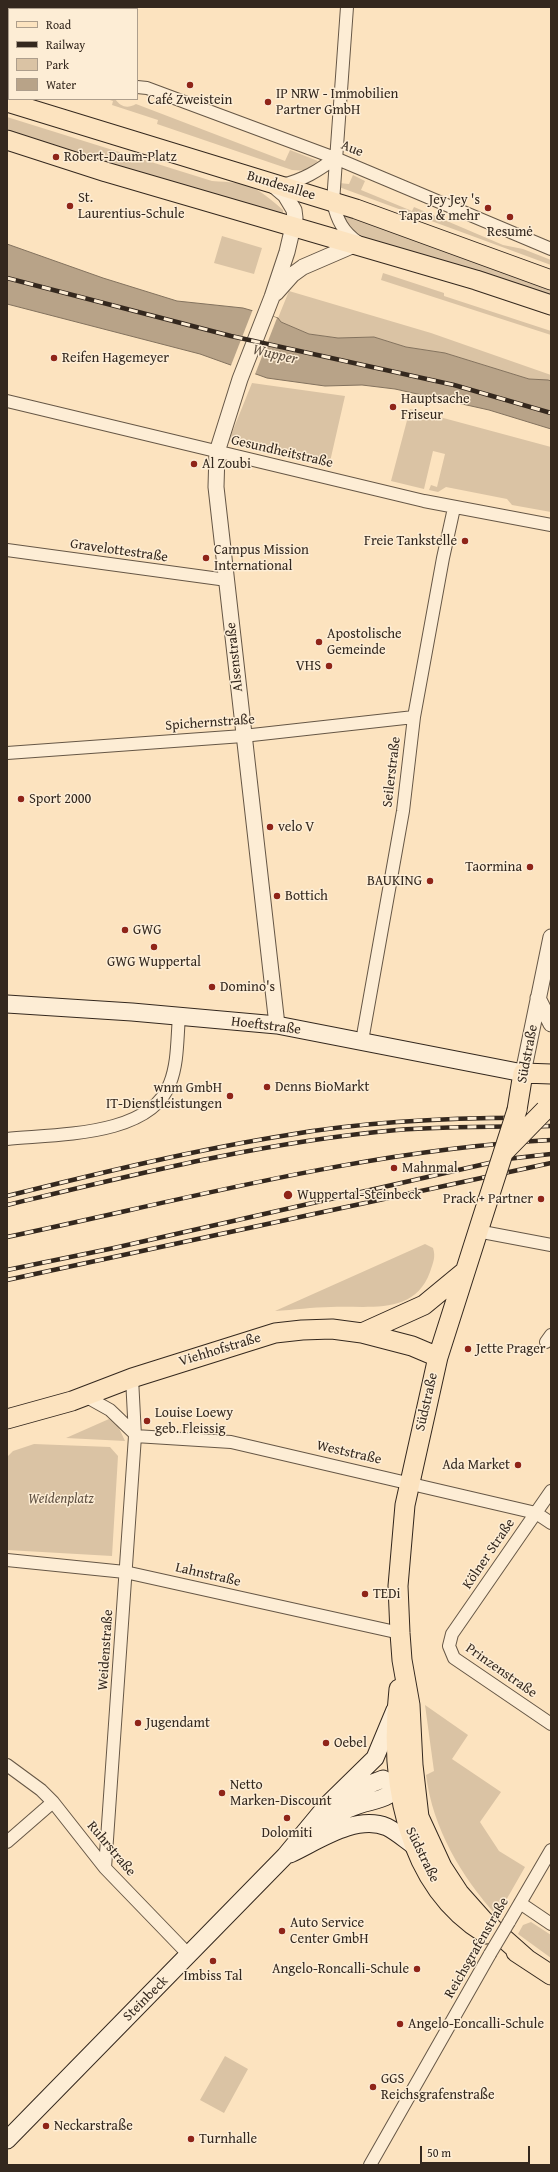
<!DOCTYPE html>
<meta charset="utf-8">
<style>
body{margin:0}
#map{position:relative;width:558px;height:2172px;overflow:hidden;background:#fce3bf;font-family:"Gentium Book Plus",serif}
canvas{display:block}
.frame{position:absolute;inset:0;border:8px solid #34281e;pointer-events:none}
.legend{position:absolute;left:8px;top:8px;width:130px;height:92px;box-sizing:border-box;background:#fdedd5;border:1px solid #ad9e8c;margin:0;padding:5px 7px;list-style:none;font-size:12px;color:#34281e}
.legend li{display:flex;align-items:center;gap:8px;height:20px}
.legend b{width:20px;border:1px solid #ad9e8c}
.scale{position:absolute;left:420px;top:2146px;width:110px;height:18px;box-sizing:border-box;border:2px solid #34281e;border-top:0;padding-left:5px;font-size:12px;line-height:14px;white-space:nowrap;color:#34281e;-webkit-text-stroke:3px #fdedd5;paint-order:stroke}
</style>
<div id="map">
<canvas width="558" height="2172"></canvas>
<div class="frame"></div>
<ul class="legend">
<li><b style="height:5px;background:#fce3bf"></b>Road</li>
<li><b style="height:5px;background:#34281e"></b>Railway</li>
<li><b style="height:11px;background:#dac3a4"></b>Park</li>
<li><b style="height:11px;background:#b8a388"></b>Water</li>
</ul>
<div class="scale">50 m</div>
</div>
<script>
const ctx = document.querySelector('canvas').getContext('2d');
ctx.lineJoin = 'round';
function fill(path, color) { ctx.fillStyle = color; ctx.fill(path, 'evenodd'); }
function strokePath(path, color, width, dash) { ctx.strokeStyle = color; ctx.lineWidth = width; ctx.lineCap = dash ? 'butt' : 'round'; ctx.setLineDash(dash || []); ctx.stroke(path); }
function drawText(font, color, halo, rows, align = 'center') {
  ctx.font = font + ' "Gentium Book Plus",serif'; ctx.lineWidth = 3; ctx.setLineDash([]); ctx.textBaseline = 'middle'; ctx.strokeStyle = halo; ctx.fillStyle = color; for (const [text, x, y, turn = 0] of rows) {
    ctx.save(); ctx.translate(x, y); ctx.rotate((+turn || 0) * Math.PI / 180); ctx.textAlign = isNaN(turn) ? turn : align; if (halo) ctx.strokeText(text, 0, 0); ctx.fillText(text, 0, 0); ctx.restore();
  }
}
fill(new Path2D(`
 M107,99H115C121,107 127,109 136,104L285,161L290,150L318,161C311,171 303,171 292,170L157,124L158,120L112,105L113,101Z
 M7,117L212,181C248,183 255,185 283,210V214L280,216L7,133Z
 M353,175L365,181L361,190L412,211L414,207L503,245L523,249L551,260V265L339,187V183L349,184Z
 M342,212L551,287V299L368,239C355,232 347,227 342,212Z
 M222,236L262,248L254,274L214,263Z
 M383,273L444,293V296L551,331V335L381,280Z
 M289,291L431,333L551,375V381L529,379L445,353L406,347L374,337L338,338L309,334L281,322L278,318Z
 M252,383L345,396L329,466L233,445L229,440Z
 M410,409L551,447V512L512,505L507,499L446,487L438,492L429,490L431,485L437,487L445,454L433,451L424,489L391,481Z
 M425,1244L433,1248C436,1257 433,1263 430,1272C414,1316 368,1305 331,1307C312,1307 294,1310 275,1311Z
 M109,1419L118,1426L125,1441L66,1438Z
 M34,1444L110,1447L118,1456L112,1556L7,1550L8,1456L13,1451Z
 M425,1705L468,1735L452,1759L501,1792L480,1822L499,1851L525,1867L497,1916C461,1876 433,1829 426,1775L434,1771Z
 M531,1922L551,1935V1958L518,1934L523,1925Z
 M225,2056L248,2069L224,2113L200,2100Z`), '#dac3a4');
const water = new Path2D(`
 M7,244L103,278L177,301L243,308L278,318L281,322L309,334L338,338L374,337L406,347L445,353L529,379L548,380L551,381V429L489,410L395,389L362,385L325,386L267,378L200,354L7,304Z`);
fill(water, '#b8a388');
strokePath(water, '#83725e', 1);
fill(new Path2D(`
 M253,309L277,318L254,377L230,368Z`), '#fce3bf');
const minor = new Path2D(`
 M347,7L333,202C337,220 343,232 358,242
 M7,67H9
 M137,87L147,88L335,158L551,249
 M282,185C303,180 318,171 335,158
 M7,401L424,501L551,525
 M7,550L227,580
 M7,753L243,736L414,717
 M362,1041L403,811L414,717L443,558L454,508
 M7,1139C55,1134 151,1137 170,1083C178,1063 177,1039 179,1017
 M477,1231L551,1245
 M546,1342L551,1335
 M85,1396L110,1410L135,1434
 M135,1436L231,1442L536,1513L551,1523
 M551,1491L452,1634L449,1646L454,1658L551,1724
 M7,1560L125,1572L400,1633
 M7,1765L41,1790L53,1802L105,1868L189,1955
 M7,1842L53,1802
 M105,1868L135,1436L132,1378
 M520,1903L551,1924
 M509,1922L551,1850
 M370,2165L490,1954`);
const tertiary = new Path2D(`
 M272,184L285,195L294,210L295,218L287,252L272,297L240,379L217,452L216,487L277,1025
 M276,293L292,275L303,267L354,245
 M538,998L551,1024
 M523,1073L551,937`);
const secondary = new Path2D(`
 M7,1004L132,1012L277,1025L523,1073
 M342,1795L383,1779L407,1792
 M314,1832C325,1824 336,1815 348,1809C374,1797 386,1805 406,1778
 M290,1854C318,1841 356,1814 387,1827C397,1832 407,1841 416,1847
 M7,2140L285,1856L328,1804L375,1758L395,1710`);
const primary = new Path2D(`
 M7,102L356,209L551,280
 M7,140L106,172L476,280L551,305
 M517,1110L523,1073L551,1074
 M488,1200L438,1357L405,1505L398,1586L400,1633L402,1660L410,1705L413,1765L419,1817L442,1867L459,1893L483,1920L527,1959
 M362,1333L424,1305L464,1272
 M7,1419L72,1401L132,1378L275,1333L302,1330L332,1329L362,1333L412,1346L438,1357
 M399,1689C389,1777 404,1884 486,1934
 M516,1952L551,1975`);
strokePath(minor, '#665746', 14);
strokePath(tertiary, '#665746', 17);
strokePath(secondary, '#34281e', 19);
strokePath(primary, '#34281e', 21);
strokePath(minor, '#fdedd5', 12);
strokePath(tertiary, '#fdedd5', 15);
strokePath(secondary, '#fdedd5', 17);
strokePath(primary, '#fce3bf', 19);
const rail = new Path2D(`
 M7,278L231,336L454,385L551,413
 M7,1196C100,1173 194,1150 288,1135C375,1120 463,1117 551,1118
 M7,1205C136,1174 264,1142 397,1130C448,1126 499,1127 551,1126
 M7,1237C188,1199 366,1150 551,1140
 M7,1270L114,1248L507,1159L551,1154
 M7,1280L551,1163`);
strokePath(rail, '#34281e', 4.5);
strokePath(rail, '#fdedd5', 3, [9]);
const minorBridge = new Path2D(`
 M490,1954L509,1922`);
const primaryBridge = new Path2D(`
 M505,1151L545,1110
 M488,1200L517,1110`);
strokePath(minorBridge, '#665746', 14, []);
strokePath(primaryBridge, '#34281e', 21, []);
strokePath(minorBridge, '#fdedd5', 12);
strokePath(primaryBridge, '#fce3bf', 19);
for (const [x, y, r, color] of [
 [190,85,4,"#8f2418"],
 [268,102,4,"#8f2418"],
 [56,157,4,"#8f2418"],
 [70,206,4,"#8f2418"],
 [488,208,4,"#8f2418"],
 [510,217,4,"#8f2418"],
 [54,358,4,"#8f2418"],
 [393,407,4,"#8f2418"],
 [194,464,4,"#8f2418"],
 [465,541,4,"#8f2418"],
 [206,558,4,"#8f2418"],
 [319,642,4,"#8f2418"],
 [329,666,4,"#8f2418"],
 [21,799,4,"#8f2418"],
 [270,827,4,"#8f2418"],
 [530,867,4,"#8f2418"],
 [430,881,4,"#8f2418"],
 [277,896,4,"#8f2418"],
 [125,930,4,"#8f2418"],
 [154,947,4,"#8f2418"],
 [212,987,4,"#8f2418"],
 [267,1087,4,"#8f2418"],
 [230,1096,4,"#8f2418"],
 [394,1168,4,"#8f2418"],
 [288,1195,5,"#8f2418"],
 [541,1199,4,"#8f2418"],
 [468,1349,4,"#8f2418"],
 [147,1421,4,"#8f2418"],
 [518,1465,4,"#8f2418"],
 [365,1594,4,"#8f2418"],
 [138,1723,4,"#8f2418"],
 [326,1743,4,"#8f2418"],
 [222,1793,4,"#8f2418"],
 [287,1818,4,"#8f2418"],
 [282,1931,4,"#8f2418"],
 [213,1961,4,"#8f2418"],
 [417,1969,4,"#8f2418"],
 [400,2024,4,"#8f2418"],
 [373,2087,4,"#8f2418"],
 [46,2126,4,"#8f2418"],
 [191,2139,4,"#8f2418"]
]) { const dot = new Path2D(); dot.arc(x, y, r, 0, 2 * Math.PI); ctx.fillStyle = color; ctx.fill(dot); strokePath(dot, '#fdedd5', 1.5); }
drawText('14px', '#34281e', '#fdedd5', [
 ["IP NRW - Immobilien",276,94],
 ["Partner GmbH",276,110],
 ["Café Zweistein",190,100,"center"],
 ["Robert-Daum-Platz",64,157],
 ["St.",78,198],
 ["Laurentius-Schule",78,214],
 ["Jey Jey 's",480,200,"right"],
 ["Tapas & mehr",480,216,"right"],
 ["Resumė",510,232,"center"],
 ["Reifen Hagemeyer",62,358],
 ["Hauptsache",401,399],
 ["Friseur",401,415],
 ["Al Zoubi",202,464],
 ["Freie Tankstelle",457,541,"right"],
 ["Campus Mission",214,550],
 ["International",214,566],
 ["Apostolische",327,634],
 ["Gemeinde",327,650],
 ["VHS",321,666,"right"],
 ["Sport 2000",29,799],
 ["velo V",278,827],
 ["Taormina",522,867,"right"],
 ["BAUKING",422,881,"right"],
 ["Bottich",285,896],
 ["GWG",133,930],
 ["GWG Wuppertal",154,962,"center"],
 ["Domino's",220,987],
 ["Denns BioMarkt",275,1087],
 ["wnm GmbH",222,1088,"right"],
 ["IT-Dienstleistungen",222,1104,"right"],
 ["Mahnmal",402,1168],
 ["Wuppertal-Steinbeck",297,1195],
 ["Prack + Partner",533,1199,"right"],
 ["Jette Prager",476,1349],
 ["Louise Loewy",155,1413],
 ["geb. Fleissig",155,1429],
 ["Ada Market",510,1465,"right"],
 ["TEDi",373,1594],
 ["Jugendamt",146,1723],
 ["Oebel",334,1743],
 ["Netto",230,1785],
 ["Marken-Discount",230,1801],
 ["Dolomiti",287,1833,"center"],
 ["Auto Service",290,1923],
 ["Center GmbH",290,1939],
 ["Angelo-Roncalli-Schule",409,1969,"right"],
 ["Imbiss Tal",213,1976,"center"],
 ["Angelo-Eoncalli-Schule",408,2024],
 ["GGS",381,2079],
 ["Reichsgrafenstraße",381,2095],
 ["Neckarstraße",54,2126],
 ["Turnhalle",199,2139]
], 'left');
drawText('14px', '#34281e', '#fdedd5', [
 ["Aue",352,149,22],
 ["Bundesallee",281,186,17],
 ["Gesundheitstraße",282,452,13],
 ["Gravelottestraße",119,551,8],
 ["Alsenstraße",235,657,-96],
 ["Spichernstraße",210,723,-4],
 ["Seilerstraße",392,772,-83],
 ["Hoeftstraße",266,1026,7],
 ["Südstraße",528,1054,-79],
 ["Viehhofstraße",220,1350,-17],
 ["Südstraße",427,1402,-77],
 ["Weststraße",349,1453,13],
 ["Kölner Straße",489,1554,-56],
 ["Lahnstraße",208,1575,13],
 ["Weidenstraße",106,1650,-86],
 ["Prinzenstraße",501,1671,35],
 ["Ruhrstraße",111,1849,50],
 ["Südstraße",422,1855,64],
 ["Reichsgrafenstraße",477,1948,-60],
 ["Steinbeck",146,1999,-45]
]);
drawText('italic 14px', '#5e4f40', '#fdedd5', [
 ["Weidenplatz",61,1499]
]);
drawText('italic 15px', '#5c4d3e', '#fdedd5', [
 ["Wupper",275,355,13]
]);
</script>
